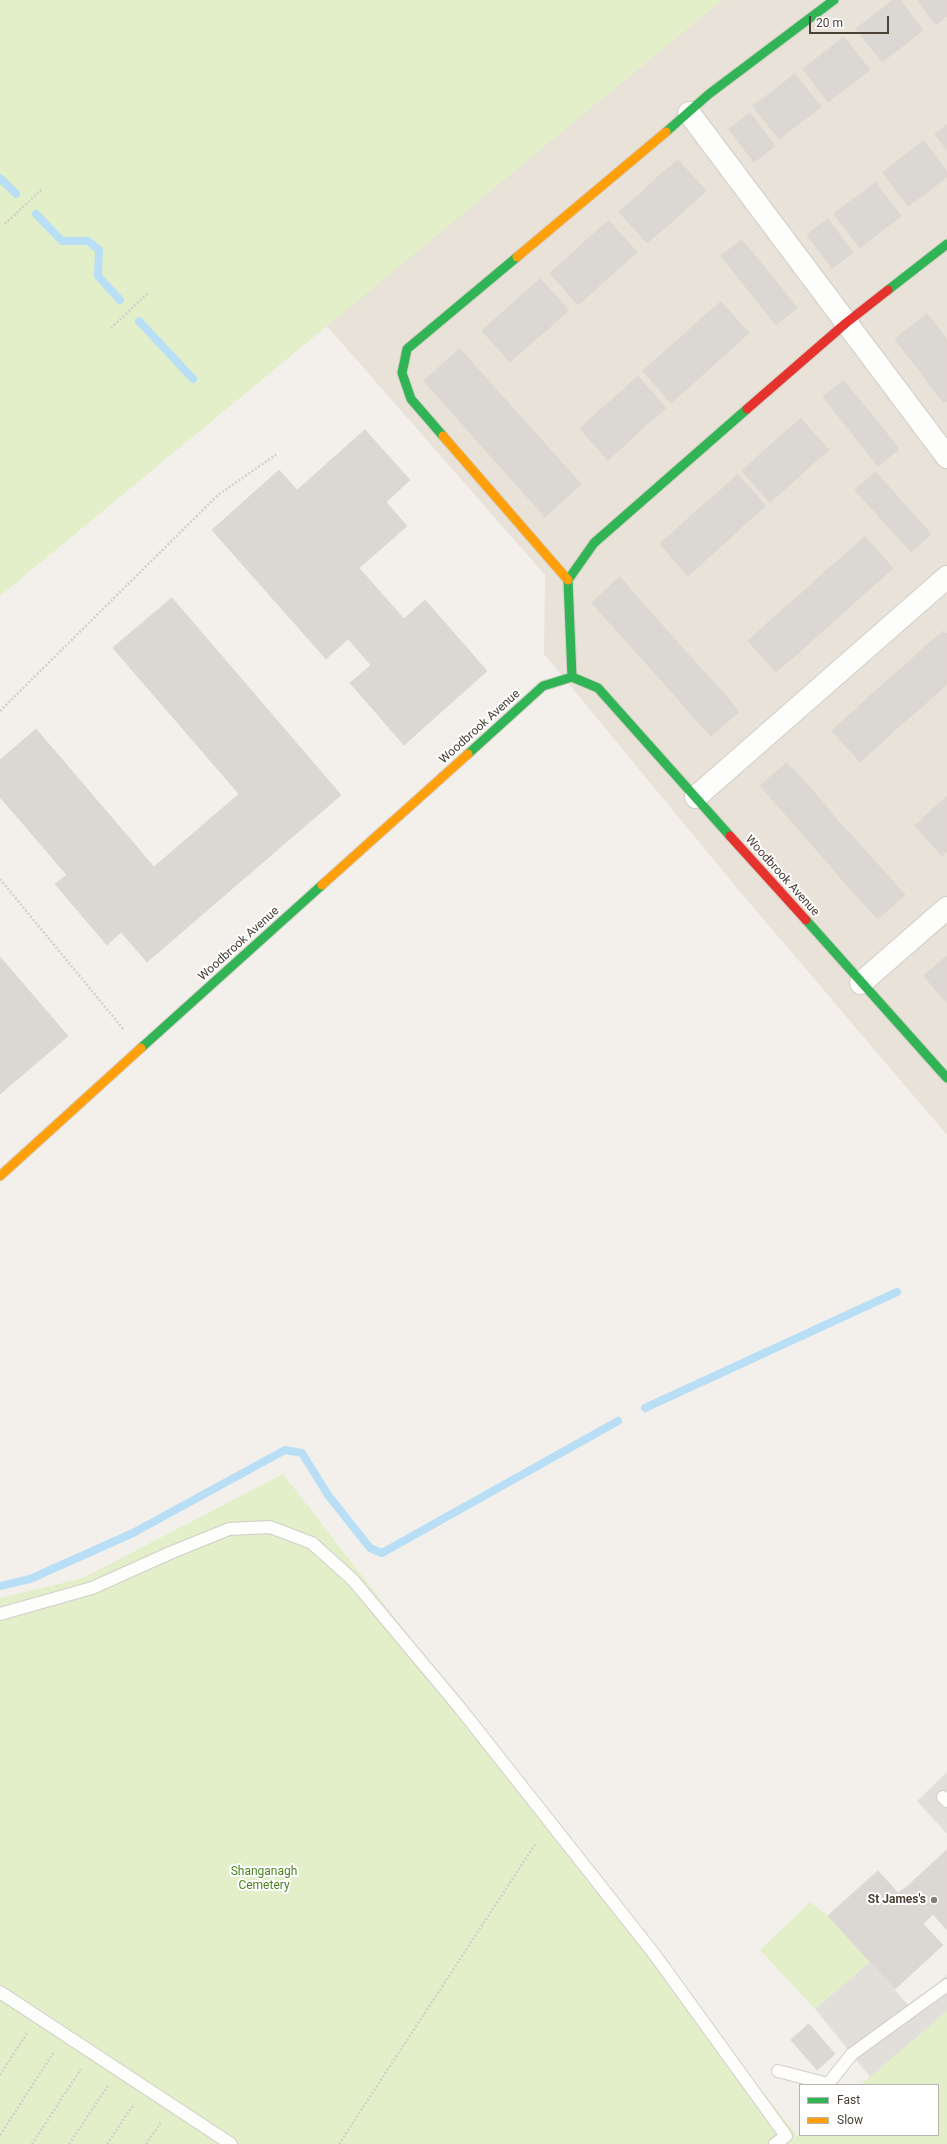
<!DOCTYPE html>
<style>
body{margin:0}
#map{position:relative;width:947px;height:2144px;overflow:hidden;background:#f3f0ec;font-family:Roboto,sans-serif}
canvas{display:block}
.legend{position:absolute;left:799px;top:2084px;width:140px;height:52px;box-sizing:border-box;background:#fff;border:1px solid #b7b3af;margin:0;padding:5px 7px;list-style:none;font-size:12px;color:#4b4236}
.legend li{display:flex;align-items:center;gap:8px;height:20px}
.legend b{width:20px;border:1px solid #b7b3af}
.scale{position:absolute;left:809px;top:16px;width:80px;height:18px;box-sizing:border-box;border:2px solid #4b4236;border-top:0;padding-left:5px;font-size:12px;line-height:14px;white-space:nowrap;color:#4b4236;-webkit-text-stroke:3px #fff;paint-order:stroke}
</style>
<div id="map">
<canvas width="947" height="2144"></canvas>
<ul class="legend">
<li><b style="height:5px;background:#30b455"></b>Fast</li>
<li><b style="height:5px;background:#ff9f0a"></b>Slow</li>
</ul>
<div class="scale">20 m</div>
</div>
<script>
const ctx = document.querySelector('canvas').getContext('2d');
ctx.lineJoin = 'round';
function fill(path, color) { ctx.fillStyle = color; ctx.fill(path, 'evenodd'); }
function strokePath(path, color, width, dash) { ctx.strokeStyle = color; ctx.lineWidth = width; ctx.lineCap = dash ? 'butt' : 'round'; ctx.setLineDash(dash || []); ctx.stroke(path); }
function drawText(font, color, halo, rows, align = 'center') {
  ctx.font = font + ' Roboto,sans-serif'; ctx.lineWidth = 4; ctx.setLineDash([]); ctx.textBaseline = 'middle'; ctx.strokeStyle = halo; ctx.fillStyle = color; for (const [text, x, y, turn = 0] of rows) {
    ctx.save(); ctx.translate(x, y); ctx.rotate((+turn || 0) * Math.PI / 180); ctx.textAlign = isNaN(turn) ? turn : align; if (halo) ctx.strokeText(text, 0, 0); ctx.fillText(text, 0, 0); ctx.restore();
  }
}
fill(new Path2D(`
 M722,0H947V1135L736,887L544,654L545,575L326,325Z`), '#e8e2d9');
fill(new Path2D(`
 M0,0H722L0,596Z
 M283,1474L798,2137L801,2135H938V2085H860L947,2011V2144H0V1598L83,1578Z
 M810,1902L828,1916L870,1962L815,2009L760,1950Z`), '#e2efc9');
fill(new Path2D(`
 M947,1772V1834L917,1801Z
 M870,1962L911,2008L947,1975V2011L870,2077L815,2009Z`), '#e2dfdb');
strokePath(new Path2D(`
 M0,178L16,194
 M36,214L62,241H88L99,250L98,276L120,300
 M139,321L193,379
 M645,1408L897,1292
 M0,1586L30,1579L133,1533L285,1450L302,1453L328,1495L370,1548L382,1553L618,1421`), '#b8dff5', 8);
const building = new Path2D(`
 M894,0H900L923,30L903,46L877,13Z
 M918,0H947V16L936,25Z
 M877,13L903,46L882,62L856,29Z
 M844,37L870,70L849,86L824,53Z
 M824,53L849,86L828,102L803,69Z
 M795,74L821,107L800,123L775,90Z
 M775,90L800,123L779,139L753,106Z
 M750,113L775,146L754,162L729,129Z
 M947,125V150L935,134Z
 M924,141L947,172V177L929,191L903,157Z
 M903,157L929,191L908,206L883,173Z
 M678,160L706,191L686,209L658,177Z
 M658,177L686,209L667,226L639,195Z
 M876,183L901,216L880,232L855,198Z
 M639,195L667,226L647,243L619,212Z
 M855,198L880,232L860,248L834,214Z
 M828,219L853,253L832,268L807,235Z
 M609,221L637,252L617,270L589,238Z
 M589,238L617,270L598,287L570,256Z
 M742,240L770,274L749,291L721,256Z
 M570,256L598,287L578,305L550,273Z
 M770,274L797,308L776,325L749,291Z
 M540,279L569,310L549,328L521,296Z
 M521,296L549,328L529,345L502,313Z
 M721,302L749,333L729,351L701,319Z
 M502,313L529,345L510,362L482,331Z
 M927,314L939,329L906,354L895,339Z
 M701,319L729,351L710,368L682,337Z
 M939,329L947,340V350L920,371L906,354Z
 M682,337L710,368L690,386L662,354Z
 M460,349L581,484L545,517L424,381Z
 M947,350V375L931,387L920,371Z
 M662,354L690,386L671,403L643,371Z
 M947,375V401L944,403L931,387Z
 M638,376L666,408L646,425L619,394Z
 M844,381L872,415L851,432L823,397Z
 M619,394L646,425L627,443L599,411Z
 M599,411L627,443L608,460L580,429Z
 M872,415L899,449L878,466L851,432Z
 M801,419L829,450L809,467L781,436Z
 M365,430L410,480L386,502L407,526L359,568L404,619L425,600L487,671L404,745L350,683L371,665L348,639L326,659L212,530L279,470L297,490Z
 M781,436L809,467L790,485L762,453Z
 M762,453L790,485L770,502L742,471Z
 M876,472L903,503L883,521L855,490Z
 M738,475L766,506L746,523L719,492Z
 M719,492L746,523L727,541L699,509Z
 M903,503L931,534L911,552L883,521Z
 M699,509L727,541L708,558L679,527Z
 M679,527L708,558L688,576L660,544Z
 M865,537L893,568L874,585L846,554Z
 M846,554L874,585L854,603L826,571Z
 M826,571L854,603L835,620L807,589Z
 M620,577L637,597L609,622L592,603Z
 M807,589L835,620L815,638L787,606Z
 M637,597L654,616L626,641L609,622Z
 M172,598L341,795L147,962L121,932L107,945L55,884L67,875L0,797V760L36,729L154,867L239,794L113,648Z
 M787,606L815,638L796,655L768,623Z
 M654,616L671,635L643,660L626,641Z
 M768,623L796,655L776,672L748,641Z
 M944,631L947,634V671L925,647Z
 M671,635L688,654L660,679L643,660Z
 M925,647L947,671V684L935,695L907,664Z
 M688,654L705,673L677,698L660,679Z
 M907,664L935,695L916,712L888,680Z
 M705,673L723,692L694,718L677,698Z
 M888,680L916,712L897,728L869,697Z
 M723,692L739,712L711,736L694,718Z
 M869,697L897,728L879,745L851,714Z
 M851,714L879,745L860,762L832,731Z
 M787,763L804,781L777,805L760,786Z
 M804,781L821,800L794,824L777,805Z
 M947,797V824L933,809Z
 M821,800L837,820L811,844L794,824Z
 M933,809L947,824V851L942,856L915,826Z
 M837,820L855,839L828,863L811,844Z
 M855,839L871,857L844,882L828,863Z
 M871,857L888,876L861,901L844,882Z
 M888,876L905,895L878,919L861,901Z
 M947,956V989L940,995L924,976Z
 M0,957L68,1036L0,1094Z
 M947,989V1003L940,995Z
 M947,1850V1930L908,1886Z
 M878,1871L898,1893L908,1886L933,1914L923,1924L943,1945L895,1989L828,1916Z
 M809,2024L835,2054L817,2070L791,2040Z`);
fill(building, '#dbd7d2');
strokePath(building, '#dcd7d1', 1);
const lane = new Path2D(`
 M0,1614L92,1588L170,1553L229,1529L270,1527L312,1543L353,1580L460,1708L655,1955L786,2136L775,2144
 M943,1797L947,1801
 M0,1992L231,2144
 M778,2071L828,2084L852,2054L947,1985`);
const street = new Path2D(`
 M689,113L947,457
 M696,797L947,577
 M861,983L947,908`);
const fast = new Path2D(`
 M666,132L709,94L834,0
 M888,290L947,244
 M443,436L411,399L402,373L407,349L517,257
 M572,677L568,580L594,543L747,409
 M468,754L543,686L572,677L598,688L730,836
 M806,920L947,1078
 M141,1048L322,885`);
const slow = new Path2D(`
 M517,257L666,132
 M443,436L568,580
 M322,885L468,754
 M0,1176L141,1048`);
const jam = new Path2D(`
 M747,409L846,323L888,290
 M730,836L806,920`);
strokePath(lane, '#d1cec9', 14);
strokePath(street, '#d1cec9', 24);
strokePath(fast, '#d4cec3', 11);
strokePath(slow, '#d4cec3', 11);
strokePath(jam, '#d4cec3', 11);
strokePath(new Path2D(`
 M5,224L42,189
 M111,328L148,293
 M0,711L218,495L277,454
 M0,879L124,1030
 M0,2075L27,2033
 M0,2135L54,2052
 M32,2144L81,2069
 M69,2144L108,2086
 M107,2144L134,2104
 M146,2144L162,2121
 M339,2144L536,1843`), '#d3d0ca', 2.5, [2, 2]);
strokePath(lane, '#fdfdfc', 12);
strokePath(street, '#fdfdfc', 22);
strokePath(fast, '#30b455', 9);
strokePath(slow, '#ff9f0a', 9);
strokePath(jam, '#e5322d', 9);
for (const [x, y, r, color] of [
 [934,1900,4,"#867f76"]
]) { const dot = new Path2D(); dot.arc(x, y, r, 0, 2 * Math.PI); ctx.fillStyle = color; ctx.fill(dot); strokePath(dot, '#fff', 1.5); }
drawText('12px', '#4b4236', '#fff', [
 ["Woodbrook Avenue",480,727,-42],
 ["Woodbrook Avenue",782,876,48],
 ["Woodbrook Avenue",239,944,-42]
]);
drawText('12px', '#4b8421', '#fff', [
 ["Shanganagh",264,1872],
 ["Cemetery",264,1886]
]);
drawText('bold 12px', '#4b4236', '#fff', [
 ["St James's",926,1900]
], 'right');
</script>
